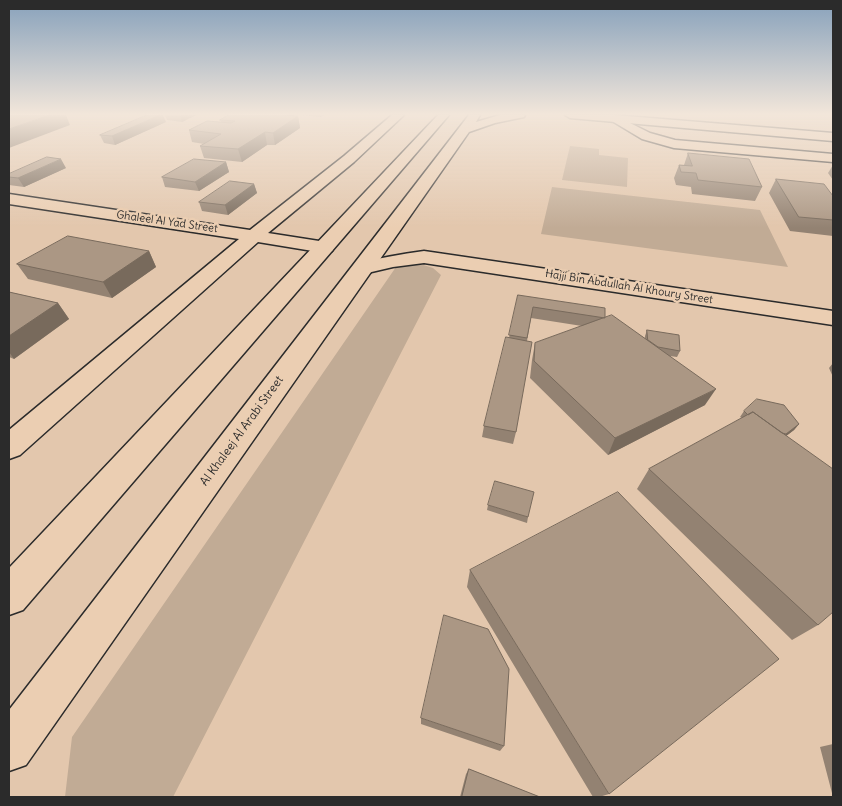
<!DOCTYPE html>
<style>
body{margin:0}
#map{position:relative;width:842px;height:806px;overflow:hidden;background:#e3c7ad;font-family:Delius,sans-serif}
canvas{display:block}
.frame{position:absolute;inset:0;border:10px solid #2b2b2b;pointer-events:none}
</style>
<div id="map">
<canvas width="842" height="806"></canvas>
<div class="frame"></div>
</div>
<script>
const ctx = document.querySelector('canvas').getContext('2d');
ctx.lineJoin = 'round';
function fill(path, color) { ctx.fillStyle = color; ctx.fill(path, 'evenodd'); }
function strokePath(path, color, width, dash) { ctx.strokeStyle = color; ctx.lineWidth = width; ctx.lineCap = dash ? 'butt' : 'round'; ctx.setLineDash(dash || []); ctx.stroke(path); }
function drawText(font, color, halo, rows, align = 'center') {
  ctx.font = font + ' Delius,sans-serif'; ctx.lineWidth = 5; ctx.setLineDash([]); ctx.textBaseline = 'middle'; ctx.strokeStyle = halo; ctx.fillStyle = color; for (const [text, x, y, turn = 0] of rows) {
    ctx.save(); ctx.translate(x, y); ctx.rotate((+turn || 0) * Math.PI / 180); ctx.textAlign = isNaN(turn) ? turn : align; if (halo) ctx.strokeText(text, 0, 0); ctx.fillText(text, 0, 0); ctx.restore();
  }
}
fill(new Path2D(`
 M570,146L599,149V155L628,158L627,187L562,180Z
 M552,187L760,210L788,267L541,234Z
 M420,264L433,268L441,275L173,797H65L72,737L396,267Z`), '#c1ab95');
const minor = new Path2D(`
 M392,115H404L354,162L268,233L332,243L334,247L332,251L325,253L258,242L20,455L9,459V430L239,239L9,204V194L250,230L344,156Z
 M616,116L650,133L675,140L833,154V162L674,148L642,139L612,121L610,119L612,117Z
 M424,251L833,311V325L424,263L393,267L363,274L356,272L353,268L356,264C379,258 401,254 424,251Z`);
const major = new Path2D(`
 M565,115H614L833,133V141L570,118Z`);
const highway = new Path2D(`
 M438,115H449L23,610L9,615V568Z
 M469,115H480L476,122L500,115H525L524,117L495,123L469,132L26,765L9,771V710Z`);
strokePath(minor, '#2b2b2b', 3);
strokePath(major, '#2b2b2b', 3);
strokePath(highway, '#2b2b2b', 3);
fill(minor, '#ebceb2');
fill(major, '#ebceb2');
fill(highway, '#ebceb2');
fill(new Path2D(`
 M165,115H196L182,122L167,120Z
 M300,115H324L321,117Z
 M298,116L300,128L275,145H267L242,162L204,158L200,146L204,144L192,142L189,130L221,122L220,120Z
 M166,122L115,145L104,143L100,135Z
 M688,153L762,187L755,201L692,194L691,187L676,185L674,178L679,165H684Z
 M226,162L229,172L199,191L165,187L162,177Z
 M833,165V180L828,173Z
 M66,168L24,187L9,185V174Z
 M776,179L833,220V236L790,231L769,193Z
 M254,184L257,193L228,215L202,211L199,202Z
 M149,251L156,267L112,298L28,279L17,264Z
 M9,292L58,303L69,319L14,359L9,357Z
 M518,295L605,318L645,338V336L647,330L680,351L677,357L670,356L705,405L608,455L530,378L532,360L535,343L582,326L531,318L527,341L516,432L513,444L482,437L484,426L509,338Z
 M833,363V377L829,368Z
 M744,411L799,424L794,430L786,436L818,625L792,640L637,489L649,469L742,418L740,417Z
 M488,505L528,517L527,523L487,510Z
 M470,570L609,794L599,797H593L467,587Z
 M421,718L504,746L500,751L421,724Z
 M833,744V797L820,747Z
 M469,769L540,797H460L466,774Z`), '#938272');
fill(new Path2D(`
 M50,115H66L70,125L9,148V129Z
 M160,115H163L166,122L115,145L112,136Z
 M180,115H196L182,122Z
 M298,116L300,128L275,145L273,133Z
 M265,132L267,145L242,162L238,149Z
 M61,159L66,168L24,187L18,178Z
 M226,162L229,172L199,191L195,182Z
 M254,184L257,193L228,215L225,205Z
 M149,251L156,267L112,298L103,282Z
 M58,303L69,319L14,359L9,352V336Z
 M716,389L705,405L608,455L615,438Z
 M799,424L794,430L781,440L786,434Z`), '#786a5c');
const building = new Path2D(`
 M9,115H50L9,129Z
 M147,115H160L112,136L100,135Z
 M229,115H284L298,116L273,133L265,132L238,149L200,146L221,134L189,130L207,121L231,123L235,121L220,120Z
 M688,153L749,159L762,187L698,180L696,173L681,172L679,165L692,166Z
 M47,157L61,159L18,178L9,177V174Z
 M194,159L226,162L195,182L162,177Z
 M776,179L824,184L833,196V220L799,217Z
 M230,181L254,184L225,205L199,202Z
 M68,236L149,251L103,282L17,264Z
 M9,292L58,303L9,336Z
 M518,295L605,308V318L533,307L527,338L509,335Z
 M612,315L716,389L615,438L534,361L535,343Z
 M647,330L679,335L680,351L658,347L648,340Z
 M506,337L532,342L516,432L484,426Z
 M757,399L784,405L799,424L786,434L782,433L753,412L748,415L744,411Z
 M753,412L833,469V612L818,625L649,469Z
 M495,481L534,492L528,517L488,505Z
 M618,492L779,659L609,794L470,570Z
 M444,615L488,629L509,669L504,746L421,718Z
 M469,769L540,797H462Z`);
fill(building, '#ab9784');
strokePath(building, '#786a5c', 1);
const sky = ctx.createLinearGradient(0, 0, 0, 228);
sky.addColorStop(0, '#87a1bb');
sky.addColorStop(0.5, '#f2e6da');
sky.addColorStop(1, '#f2e6da00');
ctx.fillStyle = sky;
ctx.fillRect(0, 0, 842, 228);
drawText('11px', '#2b2b2b', '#ebceb2', [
 ["Ghaleel Al Yad Street",167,222,8],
 ["Hajji Bin Abdullah Al Khoury Street",629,287,9]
]);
drawText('12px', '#2b2b2b', '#ebceb2', [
 ["Al Khaleej Al Arabi Street",242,431,-54]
]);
</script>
